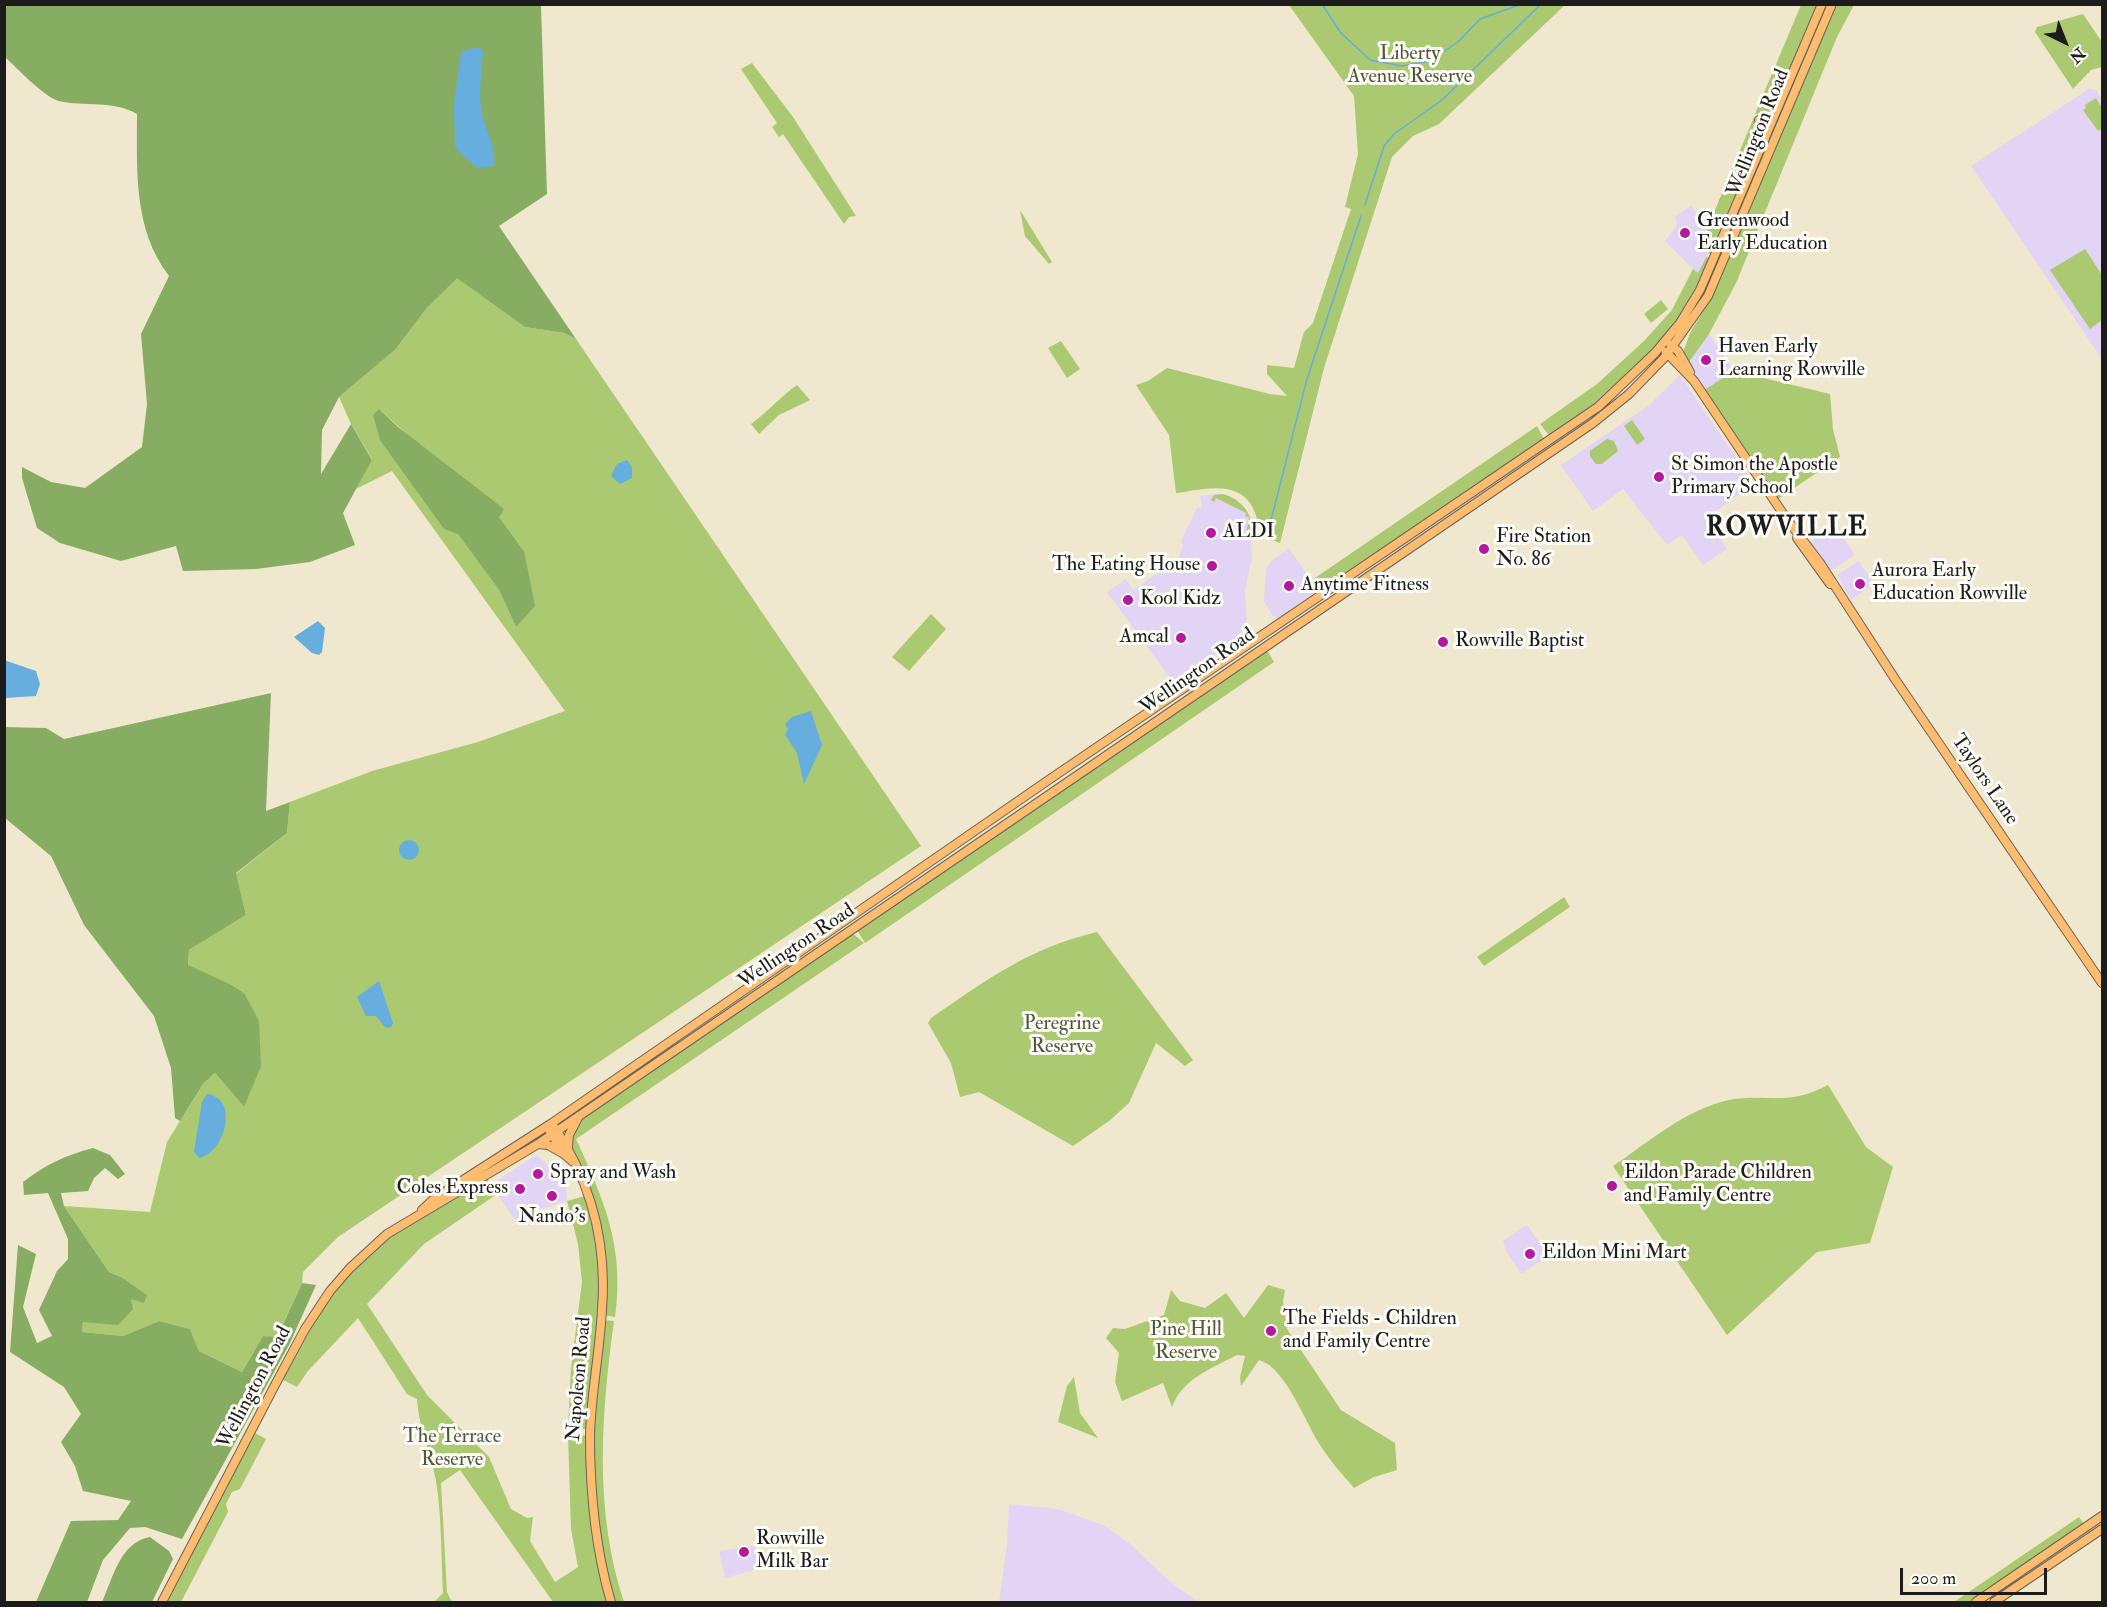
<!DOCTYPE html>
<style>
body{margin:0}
#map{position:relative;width:2107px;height:1607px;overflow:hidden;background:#f0e8ce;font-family:"IM FELL Double Pica",serif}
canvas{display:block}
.frame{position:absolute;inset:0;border:6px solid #1c1c1c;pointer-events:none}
.north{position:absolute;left:2035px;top:12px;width:60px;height:60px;-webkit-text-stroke:4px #fdfcf7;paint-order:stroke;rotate:137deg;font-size:16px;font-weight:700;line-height:24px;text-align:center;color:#1c1c1c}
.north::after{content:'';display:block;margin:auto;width:21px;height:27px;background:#1c1c1c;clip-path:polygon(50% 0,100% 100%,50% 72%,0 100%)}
.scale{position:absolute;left:1900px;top:1568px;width:147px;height:27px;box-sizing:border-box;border:3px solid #1c1c1c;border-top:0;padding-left:8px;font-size:18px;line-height:21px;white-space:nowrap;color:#1c1c1c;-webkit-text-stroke:4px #fdfcf7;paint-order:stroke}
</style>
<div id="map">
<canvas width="2107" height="1607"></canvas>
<div class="frame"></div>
<div class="north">N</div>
<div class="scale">200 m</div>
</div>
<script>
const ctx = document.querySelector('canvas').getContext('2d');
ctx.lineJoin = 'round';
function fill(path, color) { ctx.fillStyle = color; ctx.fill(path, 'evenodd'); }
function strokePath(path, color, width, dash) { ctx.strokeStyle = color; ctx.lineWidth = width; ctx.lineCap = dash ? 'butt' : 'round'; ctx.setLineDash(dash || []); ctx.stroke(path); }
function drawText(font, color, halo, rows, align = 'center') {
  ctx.font = font + ' "IM FELL Double Pica",serif'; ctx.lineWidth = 6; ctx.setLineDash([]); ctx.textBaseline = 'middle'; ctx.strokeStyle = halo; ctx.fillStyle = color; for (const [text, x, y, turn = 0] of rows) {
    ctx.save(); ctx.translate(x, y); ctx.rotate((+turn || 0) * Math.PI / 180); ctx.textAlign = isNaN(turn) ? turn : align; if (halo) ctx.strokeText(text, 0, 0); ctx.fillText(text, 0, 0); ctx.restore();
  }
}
fill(new Path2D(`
 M2089,89L2096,90L2102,99V359L1971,166Z
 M1691,205L1714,240L1698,274L1665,241L1677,225L1675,217Z
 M1709,334L1734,371L1701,392L1687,365Z
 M1680,375L1754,484L1706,518L1727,549L1703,565L1682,535L1667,545L1623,489L1593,511L1561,465L1648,406Z
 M1218,494L1237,500L1250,518L1252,558L1245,590L1247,624L1232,643L1173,682L1107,592L1126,579L1133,590L1167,567L1169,569L1176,565L1183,546L1181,541L1197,508L1202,507L1200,496Z
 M1835,526L1855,555L1827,573L1807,544Z
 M1289,548L1318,590L1278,618L1272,615L1264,601L1266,569L1272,560Z
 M1859,561L1874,584L1851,600L1837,575Z
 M536,1155L558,1172L566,1187L567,1201L526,1213L515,1220L491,1185Z
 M1527,1225L1549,1256L1521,1274L1506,1251L1503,1241Z
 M1009,1504L1058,1509L1103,1525L1129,1543L1169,1581L1198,1602H999L1007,1545Z
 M755,1546L757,1569L725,1578L719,1551Z`), '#e1d4f4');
fill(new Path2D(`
 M1289,5H1565L1439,124L1413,136L1392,157L1324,368L1280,543L1264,537C1259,527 1257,516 1252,506C1236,479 1201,490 1176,493L1169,435L1136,385L1148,381L1167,368L1270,394L1287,396L1267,374V365L1294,368L1304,332L1313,323L1351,209L1345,207L1358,154L1354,96Z
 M1801,5H1822L1774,111L1755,114Z
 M1832,5H1854L1837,37L1736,283L1709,334L1687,365L1682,355L1690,333L1704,310Z
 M2083,14L2102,42V67L2091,70L2073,89L2035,32L2037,27Z
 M752,63L793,117L856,216L849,217L844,224L783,134L779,137L772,127L777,123L741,69Z
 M2096,98L2102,108V129L2098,131L2083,110L2086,108L2085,105Z
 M1754,117L1759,120L1765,138L1716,255L1708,253L1714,240L1707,229Z
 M1020,210L1052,262L1049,264L1025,236Z
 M2085,249L2102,275V320L2090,329L2050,270Z
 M1707,256L1709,263L1692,298L1691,305L1642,368L1552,439L1540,424L1597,384L1644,341L1672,310L1693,269L1698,273Z
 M457,277L525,327L564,333L576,339L921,846L338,1237L303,1272L302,1283L276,1338L263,1336L242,1372L199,1351L190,1329L159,1321L123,1336L82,1332L83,1322L121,1277L109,1272L64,1206L150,1212L167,1142L203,1084L215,1073L244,1107V993L232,985L188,966L189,950L246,915L236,874L287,833L290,802L372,771L478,742L565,711L392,471L356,489L372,459L351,424L339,397L395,350L426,309ZM379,409L499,517L524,551L516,627L499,590L458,533Z
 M1661,300L1668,309L1651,323L1644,314Z
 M1061,341L1080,369L1067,378L1048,348Z
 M1734,371L1830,394L1833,429L1840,457L1775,501L1701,392Z
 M797,385L810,400L779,415L759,434L751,424C769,411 781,396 797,385Z
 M1632,420L1645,439L1637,445L1624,426Z
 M1537,426L1546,443L1323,596L1312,580Z
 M1607,439L1614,441L1618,451L1602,464H1596L1590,456V451Z
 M1222,494C1240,497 1261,520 1246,537L1242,536L1246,535L1249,517L1245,516L1246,513L1216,498L1214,502L1211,500L1214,495Z
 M931,614L946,629L909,671L892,657Z
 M1265,647L1274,662L865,943L855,927Z
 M1564,897L1570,907L1484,966L1477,957Z
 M850,931L864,943L576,1139C604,1200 625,1247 615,1317L602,1315V1320L614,1321C601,1416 594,1511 624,1602H553L460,1470L441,1483L447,1592L452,1602H434L443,1593C441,1556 442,1517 436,1481C431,1451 419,1430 417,1399L407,1394L358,1318L308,1371L297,1387L279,1378L330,1291L387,1234L486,1177L497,1194L424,1244L367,1304L427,1395L489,1457L511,1509L527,1518L533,1517L530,1541L555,1582L578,1567L571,1529L568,1434L590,1436V1429H568L571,1368L582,1282L578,1244L567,1201L588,1195L567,1142L579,1116Z
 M1097,932L1193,1060L1185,1066L1156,1043L1129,1103L1109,1121L1073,1146L979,1092L960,1097L951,1063L928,1023L931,1018C988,979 1029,948 1097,932Z
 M1828,1085L1866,1147L1893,1167L1870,1243L1817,1252L1727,1335L1613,1166C1649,1142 1686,1109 1729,1100C1768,1093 1787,1107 1828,1085Z
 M1268,1285L1285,1290L1283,1301L1287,1329L1341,1410L1395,1443L1397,1470L1374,1477L1354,1488C1343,1475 1331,1462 1322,1448C1306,1425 1286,1367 1259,1360L1241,1386L1240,1377L1245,1356L1237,1355C1212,1368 1182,1379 1172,1407L1163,1383L1122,1401L1115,1382L1119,1353L1106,1338L1113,1328L1125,1329L1164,1315L1171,1290L1180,1301L1205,1308L1226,1293L1244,1318Z
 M1074,1377L1080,1413L1098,1438L1058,1422L1067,1386Z
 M251,1431L266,1439L240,1489L232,1492L226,1504L228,1512L181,1602H162Z
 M2079,1517L2086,1527L1976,1602H1954Z`), '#aac970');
fill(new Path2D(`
 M5,5H541L547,194L499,226L576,339L564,333L525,327L457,278L426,309L395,350L339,397L322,430L321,474L351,424L372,460L343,513L355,545L310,562L256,569L183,571L176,546L121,561L60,543L37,528L22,478V467L51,482L85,488L142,447L147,404L141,334L169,276C133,229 137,170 137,114C113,100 85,107 59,101C44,97 17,68 5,57Z
 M379,409L398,427L504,509L499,517L524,551L535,606L516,627L499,590L458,534L444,529L380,440L373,415Z
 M271,693L266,811L290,802L287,833L236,873L246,915L189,950L188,965L232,985L244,993L259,1021L261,1066L244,1107L215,1073L203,1084L180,1121L175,1118L171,1068L154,1016L84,925L51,856L5,818V727L46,728L64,739Z
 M93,1148L110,1155L125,1174L118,1179L105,1168L94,1178L88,1191L61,1193L64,1206L109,1272L121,1277L147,1295L144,1303L131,1299L133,1309L118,1325L83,1322L82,1332L123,1336L159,1321L190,1329L199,1351L242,1372L263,1336L277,1337L302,1283L316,1285L290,1343L182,1539L145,1527L130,1528L103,1560L87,1602H36L71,1521L118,1520L131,1501L83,1491L75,1466L61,1442L81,1414L64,1387L10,1352L18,1245L36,1254L23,1307L37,1343L52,1336L39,1310L57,1271L68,1259V1239L48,1193L24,1195L23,1182C45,1165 66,1155 93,1148Z
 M150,1537L169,1551L173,1559L152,1602H102C113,1578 120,1542 150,1537Z`), '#87ad62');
fill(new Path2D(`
 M477,47L483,51C482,70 479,88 481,107C483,128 497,144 494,166L477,168L455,148L454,103L461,52Z
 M627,460L632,467V478L620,484L611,476L617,464Z
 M318,621L325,628L322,652L319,655L312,653L294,637Z
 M4,660L36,671L40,684L36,696L5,698Z
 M811,711L822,745L804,784L797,753L785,735L788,729L785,724L792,717Z
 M399 850a10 10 0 1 1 20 0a10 10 0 1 1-20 0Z
 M379,981L393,1023L391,1028L385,1027L376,1016H366L357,997Z
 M207,1094C240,1098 225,1153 199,1158L194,1152L202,1102Z`), '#65aedd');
strokePath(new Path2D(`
 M1322,4L1340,32L1370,60L1402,66L1430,61L1458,42L1480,19L1522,4
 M1365,205L1384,146L1394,134L1442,100L1541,4
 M1271,520L1307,379L1361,216`), '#65aedd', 1.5);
const major = new Path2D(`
 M1759,120L1765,138
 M1671,345L1678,351L1690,372
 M1666,352L1694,381L1790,524
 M1789,522L1820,563L1895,679L2102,983
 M1797,538L1830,584
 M555,1128C591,1182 607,1244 602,1309C600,1351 591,1393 590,1436C590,1492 595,1548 611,1602
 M549,1130L564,1154L572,1161
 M538,1144L548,1145L564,1154
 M568,1147L569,1135L579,1116
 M422,1210L435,1198L552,1123L1050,779L1598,407L1655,353L1680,323L1700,290L1822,4
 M162,1602L275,1385L305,1329L330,1291L350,1268L387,1234L538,1144L1593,423L1629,394L1664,358L1708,296L1832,4
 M1976,1602L2102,1516
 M1994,1602L2102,1529`);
strokePath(major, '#66635a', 10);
strokePath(major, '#febc70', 8);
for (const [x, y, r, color] of [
 [1685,233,6,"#b5179e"],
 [1706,360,6,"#b5179e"],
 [1659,477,6,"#b5179e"],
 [1211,533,6,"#b5179e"],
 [1484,549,6,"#b5179e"],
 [1212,566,6,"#b5179e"],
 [1860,584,6,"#b5179e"],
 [1289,586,6,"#b5179e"],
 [1128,600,6,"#b5179e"],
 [1181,638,6,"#b5179e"],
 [1443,642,6,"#b5179e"],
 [538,1174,6,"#b5179e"],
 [1612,1186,6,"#b5179e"],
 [520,1189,6,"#b5179e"],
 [552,1196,6,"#b5179e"],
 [1530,1254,6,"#b5179e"],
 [1271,1331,6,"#b5179e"],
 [744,1552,6,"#b5179e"]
]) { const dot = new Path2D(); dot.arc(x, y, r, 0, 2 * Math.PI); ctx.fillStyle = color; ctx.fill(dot); strokePath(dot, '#fdfcf7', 2); }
drawText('20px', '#4e5939', '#fdfcf7', [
 ["Liberty",1410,55],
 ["Avenue Reserve",1410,78],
 ["Peregrine",1062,1025],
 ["Reserve",1062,1048],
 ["Pine Hill",1186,1331],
 ["Reserve",1186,1354],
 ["The Terrace",452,1438],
 ["Reserve",452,1461]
]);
drawText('20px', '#1c1c1c', '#fdfcf7', [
 ["Wellington Road",1759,133,-68],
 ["Wellington Road",1198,672,-35],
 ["Taylors Lane",1984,780,56],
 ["Wellington Road",797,947,-34],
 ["Napoleon Road",580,1379,-85],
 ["Wellington Road",255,1388,-62]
]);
drawText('20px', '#1c1c1c', '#fdfcf7', [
 ["Greenwood",1697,222],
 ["Early Education",1697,245],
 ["Haven Early",1718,348],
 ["Learning Rowville",1718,371],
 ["St Simon the Apostle",1671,466],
 ["Primary School",1671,489],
 ["ALDI",1223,533],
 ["Fire Station",1496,538],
 ["No. 86",1496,561],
 ["The Eating House",1200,566,"right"],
 ["Aurora Early",1872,572],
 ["Education Rowville",1872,595],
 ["Anytime Fitness",1301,586],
 ["Kool Kidz",1140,600],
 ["Amcal",1169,638,"right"],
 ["Rowville Baptist",1455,642],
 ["Spray and Wash",550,1174],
 ["Eildon Parade Children",1624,1174],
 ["and Family Centre",1624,1197],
 ["Coles Express",508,1189,"right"],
 ["Nando's",552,1218,"center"],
 ["Eildon Mini Mart",1542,1254],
 ["The Fields - Children",1283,1320],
 ["and Family Centre",1283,1343],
 ["Rowville",756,1540],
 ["Milk Bar",756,1563]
], 'left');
ctx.letterSpacing = '1.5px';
drawText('bold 26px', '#1c1c1c', '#fdfcf7', [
 ["ROWVILLE",1787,529]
]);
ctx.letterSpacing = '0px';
</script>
